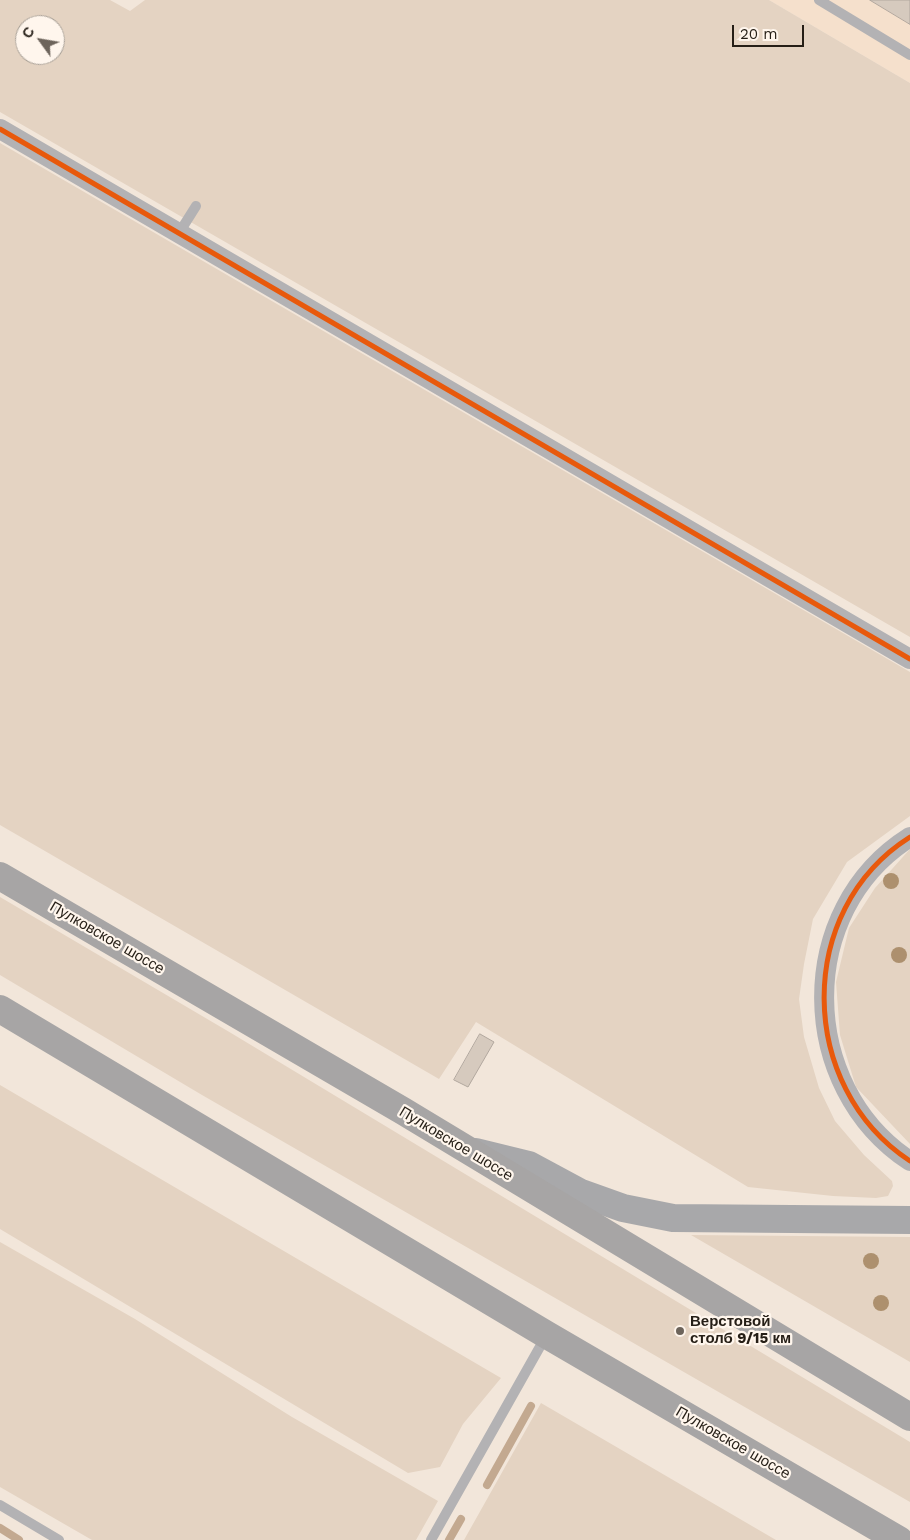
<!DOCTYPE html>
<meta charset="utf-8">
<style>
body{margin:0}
#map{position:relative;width:910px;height:1540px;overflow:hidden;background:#f2e6da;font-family:"Work Sans",sans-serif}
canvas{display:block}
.north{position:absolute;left:15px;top:15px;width:50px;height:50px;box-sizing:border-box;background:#fff6ed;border:1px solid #a8a097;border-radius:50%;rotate:302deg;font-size:14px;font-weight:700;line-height:20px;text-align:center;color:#251e16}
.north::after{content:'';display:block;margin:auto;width:18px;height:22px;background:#6d645b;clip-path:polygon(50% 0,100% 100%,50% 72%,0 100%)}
.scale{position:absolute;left:732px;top:25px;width:72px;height:22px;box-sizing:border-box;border:2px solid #251e16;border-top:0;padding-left:6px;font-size:15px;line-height:18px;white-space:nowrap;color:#251e16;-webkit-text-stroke:4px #fff6ed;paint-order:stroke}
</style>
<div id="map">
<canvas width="910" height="1540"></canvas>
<div class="north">С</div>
<div class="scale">20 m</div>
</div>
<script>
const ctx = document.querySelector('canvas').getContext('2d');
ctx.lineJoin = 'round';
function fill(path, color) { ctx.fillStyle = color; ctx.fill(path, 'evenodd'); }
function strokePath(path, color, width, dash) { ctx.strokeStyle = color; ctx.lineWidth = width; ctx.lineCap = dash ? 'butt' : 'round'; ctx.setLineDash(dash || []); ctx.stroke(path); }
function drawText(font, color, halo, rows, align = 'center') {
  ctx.font = font + ' "Work Sans",sans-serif'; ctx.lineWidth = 4.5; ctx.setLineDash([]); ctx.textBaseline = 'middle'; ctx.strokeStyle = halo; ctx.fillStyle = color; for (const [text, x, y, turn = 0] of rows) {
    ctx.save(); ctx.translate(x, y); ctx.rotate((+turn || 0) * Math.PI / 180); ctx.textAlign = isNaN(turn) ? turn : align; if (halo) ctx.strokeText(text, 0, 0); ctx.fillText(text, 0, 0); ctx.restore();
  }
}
fill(new Path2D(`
 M769,0H910V83Z`), '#f5e0cc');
fill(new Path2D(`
 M0,0H110L130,11L145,0H769L910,83V637L0,112ZM25,25H55V55H25Z
 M0,143L910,672V816L847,862L813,919L804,964L799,999L804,1037L819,1088L835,1121L864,1155L892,1181L893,1186L888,1196L876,1198L833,1196L748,1187L476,1022L439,1079L0,825Z
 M910,849V1144L856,1087L840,1035L836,982L849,928L875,888Z
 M0,897L231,1033L910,1442V1502L202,1095L0,975Z
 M0,1085L501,1378L463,1424L440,1467L408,1473L0,1229Z
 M691,1235L910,1237V1362Z
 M0,1242L135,1319L292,1417L438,1501L416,1540H92L0,1487Z
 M541,1403L776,1540H464Z`), '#e4d3c2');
strokePath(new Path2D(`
 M487,1485L531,1406
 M0,1528L19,1540
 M449,1540L461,1519`), '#c3a990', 8);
const building = new Path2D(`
 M870,0H910V24Z
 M480,1034L494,1042L468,1087L454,1080Z`);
fill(building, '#d6cabe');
strokePath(building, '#b1a79e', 1);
strokePath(new Path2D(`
 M819,0L910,55
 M179,233L196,206
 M0,1505L59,1540
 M431,1540L546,1336`), '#b3b2b4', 10);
strokePath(new Path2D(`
 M0,129L910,659
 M910,837C794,910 797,1087 910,1161`), '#b3b2b4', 20);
strokePath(new Path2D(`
 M476,1152L529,1165L581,1193L623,1208L673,1218L910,1220`), '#a8a8aa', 28);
strokePath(new Path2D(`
 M0,876L403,1111L910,1417
 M0,1009L547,1335L899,1540`), '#a7a5a5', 28);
strokePath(new Path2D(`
 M0,129L910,659
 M910,837C794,910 797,1087 910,1161`), '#e8590c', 5);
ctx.fillStyle = '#ad906e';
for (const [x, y] of [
 [891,881],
 [899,955],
 [871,1261],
 [881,1303]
]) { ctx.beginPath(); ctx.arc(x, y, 8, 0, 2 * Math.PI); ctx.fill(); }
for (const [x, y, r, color] of [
 [680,1331,5,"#6d645b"]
]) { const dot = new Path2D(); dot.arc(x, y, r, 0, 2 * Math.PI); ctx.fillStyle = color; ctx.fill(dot); strokePath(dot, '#fff6ed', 2); }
drawText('15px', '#251e16', '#fff6ed', [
 ["Пулковское шоссе",107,938,30],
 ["Пулковское шоссе",456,1144,31],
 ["Пулковское шоссе",733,1443,30]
]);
drawText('bold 15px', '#251e16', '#fff6ed', [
 ["Верстовой",690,1322],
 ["столб 9/15 км",690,1339]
], 'left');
</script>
